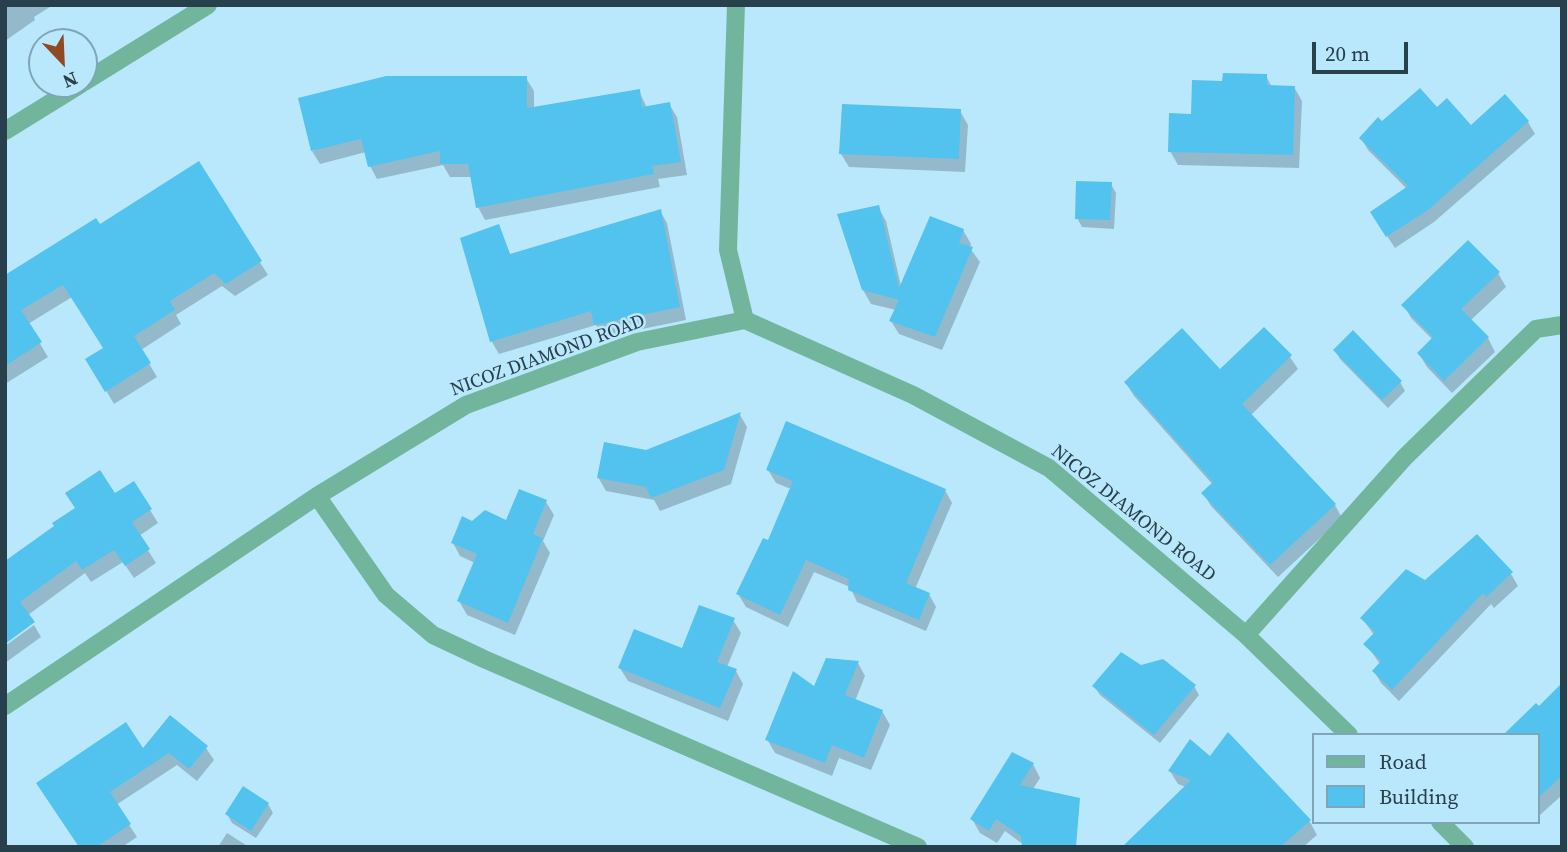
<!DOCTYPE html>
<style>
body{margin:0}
#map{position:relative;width:1567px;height:852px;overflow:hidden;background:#b9e8fd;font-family:"Source Serif 4",serif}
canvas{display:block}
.frame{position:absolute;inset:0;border:7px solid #28404b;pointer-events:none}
.legend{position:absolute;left:1312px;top:733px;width:228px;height:91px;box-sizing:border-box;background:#b9e8fd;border:2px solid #7fa5b6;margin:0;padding:9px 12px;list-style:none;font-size:21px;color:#28404b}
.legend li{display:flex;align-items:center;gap:14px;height:35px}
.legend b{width:35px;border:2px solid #7fa5b6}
.north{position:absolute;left:28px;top:28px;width:70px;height:70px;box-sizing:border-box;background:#b9e8fd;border:2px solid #7fa5b6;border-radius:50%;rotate:157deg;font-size:19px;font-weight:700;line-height:28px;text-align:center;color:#28404b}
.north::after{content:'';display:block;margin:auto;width:24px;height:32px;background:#904a23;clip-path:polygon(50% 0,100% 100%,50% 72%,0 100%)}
.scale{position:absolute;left:1312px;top:42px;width:96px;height:32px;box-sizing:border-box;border:4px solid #28404b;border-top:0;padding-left:9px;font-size:21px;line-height:24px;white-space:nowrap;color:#28404b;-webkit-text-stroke:5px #b9e8fd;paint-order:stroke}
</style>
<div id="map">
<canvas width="1567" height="852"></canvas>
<div class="frame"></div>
<ul class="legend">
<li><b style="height:9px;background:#71b69c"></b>Road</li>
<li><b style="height:19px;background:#52c2ef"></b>Building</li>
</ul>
<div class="north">N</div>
<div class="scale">20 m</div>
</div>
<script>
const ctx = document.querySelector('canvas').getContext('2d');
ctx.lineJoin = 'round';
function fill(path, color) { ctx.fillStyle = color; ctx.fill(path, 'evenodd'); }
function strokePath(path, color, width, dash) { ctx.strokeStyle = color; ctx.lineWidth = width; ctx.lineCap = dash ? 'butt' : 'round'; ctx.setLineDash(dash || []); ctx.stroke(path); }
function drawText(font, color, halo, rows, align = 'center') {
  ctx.font = font + ' "Source Serif 4",serif'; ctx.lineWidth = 5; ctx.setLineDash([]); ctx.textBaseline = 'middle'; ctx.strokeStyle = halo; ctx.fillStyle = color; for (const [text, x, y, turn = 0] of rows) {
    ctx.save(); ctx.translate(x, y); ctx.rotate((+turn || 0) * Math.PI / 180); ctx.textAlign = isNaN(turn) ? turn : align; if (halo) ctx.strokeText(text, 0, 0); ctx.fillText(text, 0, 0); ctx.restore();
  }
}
fill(new Path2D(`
 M5,5H53L34,17L35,20L5,41Z
 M1266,76L1272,87H1294L1302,101L1299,168L1178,165L1170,151L1224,83Z
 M526,78L534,91V109L639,91L647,108L669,104L677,117L687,175L658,179L660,187L485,220L478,207L472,177H450L443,165L377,179L370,166L366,152L320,164L312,151Z
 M1437,109L1471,127L1528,122L1535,134L1434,222L1395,248L1379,224L1407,189L1368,150L1361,138L1382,123Z
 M960,111L968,125L965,172L849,167L841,154Z
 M198,164L268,275L235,296L222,286L176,315L181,324L141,350L157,377L114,404L95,372L105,349L72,297L28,324L48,357L5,384V287Z
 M1111,184L1116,193L1114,229L1082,227L1077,218Z
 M878,207L886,221L901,286L963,230L971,244L970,248L980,262L942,350L899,334L891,321L896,310L871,304L863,290Z
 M660,211L667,223L686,320L603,337L596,325L499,354L492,342L462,239L498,226L511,256Z
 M1498,273L1506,287L1470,321L1488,338L1495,352L1452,393L1427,367L1419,354L1433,340L1411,318L1404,305Z
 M1335,350L1400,382L1405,391L1388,408L1340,359Z
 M1290,357L1298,369L1250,416L1335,505L1342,518L1278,577L1211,506L1203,493L1213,485L1134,396L1126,383L1220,371Z
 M740,415L747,427L731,484L660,511L654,500L606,491L598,477L647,452Z
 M768,470L945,490L952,503L915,589L929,594L936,607L926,631L857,602L850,587L814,572L788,627L746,607L738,594L769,543L791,489L776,483Z
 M114,495L150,510L158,523L139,536L156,563L134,578L123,562L91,582L85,573L28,615L5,642V563Z
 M546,502L554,515L543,541L550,553L515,635L467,615L459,601L475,563L460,556L453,543L473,523L507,522Z
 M1511,574L1518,586L1494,608L1491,604L1399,701L1381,683L1374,671L1380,664L1366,644L1374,635L1362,618Z
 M733,620L741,633L727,667L736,671L743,684L728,721L628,681L620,668L683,650Z
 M34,625L41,637L5,663V646Z
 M858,663L865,676L855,701L882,711L890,725L871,770L839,758L832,776L775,753L767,739L815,688Z
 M1141,667L1194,686L1199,695L1160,743L1100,695L1094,686Z
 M1562,685V795L1540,815L1537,812L1539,709Z
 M126,725L143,751L206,748L214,760L197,781L177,765L116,805L137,837L122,847H79Z
 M1228,735L1310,822L1317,835L1303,847H1125L1186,787L1178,784L1170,771L1211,759Z
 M1033,764L1040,778L1033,789L1024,845L1005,831L997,843L980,833L972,819Z
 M268,804L273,813L256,838L232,823L227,814Z
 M227,833L249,847H218Z`), '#0003');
fill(new Path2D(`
 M1223,73L1267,74V85L1295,86L1293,155L1168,152L1169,113L1191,114L1192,80L1222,81Z
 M386,76H527V108L640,89L642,107L670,102L681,162L652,166L654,174L476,208L468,164H440V151L368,167L361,139L311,151L298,98Z
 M1420,88L1437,107L1447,98L1471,125L1505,94L1529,121L1428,210L1386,237L1370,212L1408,186L1359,138L1378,117L1382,121Z
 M842,104L961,109L959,159L839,154Z
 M199,161L262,261L226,284L214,273L170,301L175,310L134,336L151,363L105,392L85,359L103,348L63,285L21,310L42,342L5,366V275L96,218L100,224Z
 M1076,181L1112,182L1110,220L1075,219Z
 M879,205L899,288L930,216L964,229L959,243L973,247L935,337L889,321L899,300L862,290L837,214Z
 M661,209L680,307L594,325L591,311L490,342L460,238L499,224L510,254Z
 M1468,240L1500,272L1461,309L1489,337L1444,381L1417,353L1433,337L1401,305Z
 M1264,327L1292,355L1242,404L1336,504L1270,565L1201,493L1213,482L1124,382L1182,328L1220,369Z
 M1353,330L1402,381L1382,400L1333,350Z
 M741,412L724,470L651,498L646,487L597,478L604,442L646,450Z
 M786,421L946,489L906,583L930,593L919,620L848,590L849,579L806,560L780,615L736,594L763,538L768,540L793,481L766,470Z
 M100,470L115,493L134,481L152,509L132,522L150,549L125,566L114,550L82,570L76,561L20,602L35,622L5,644V561L54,526L52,523L75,508L65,493Z
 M519,489L547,500L533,534L543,538L508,623L457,601L477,554L451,543L462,516L472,521L485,510L506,520Z
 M1477,534L1513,572L1486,597L1483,593L1392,690L1372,671L1381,661L1363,644L1375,632L1360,618L1406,569L1425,580Z
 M699,605L735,618L717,662L737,669L720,708L618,668L634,629L682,648Z
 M1121,652L1141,665L1163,659L1196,685L1154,735L1092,686Z
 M826,658L859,661L845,695L883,710L864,758L832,745L825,763L765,740L793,671L814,686Z
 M1562,683V776L1537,799V735H1503L1536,703L1539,706Z
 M170,715L208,746L189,769L169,753L110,792L131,824L96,847H79L36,783L126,722L143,748Z
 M1228,732L1311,820L1280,847H1122L1191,780L1168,771L1190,739L1210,756Z
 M1012,752L1034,763L1020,785L1080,798L1076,847H1022L1021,836L996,819L989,831L970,819Z
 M243,786L269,803L251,831L225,814Z`), '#52c2ef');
strokePath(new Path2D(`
 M736,5L728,250L745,320
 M84,82L208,5
 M5,131L81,84
 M317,496L386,595L433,635L484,659L918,847
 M1246,635L1405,457L1536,329L1562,325
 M5,706L317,496L466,405L637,342L745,320L913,395L1049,468L1246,635L1349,735
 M1440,822L1465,847`), '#71b69c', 18);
drawText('19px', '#28404b', '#b9e8fd', [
 ["NICOZ DIAMOND ROAD",548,356,-20],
 ["NICOZ DIAMOND ROAD",1133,514,39]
]);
</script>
